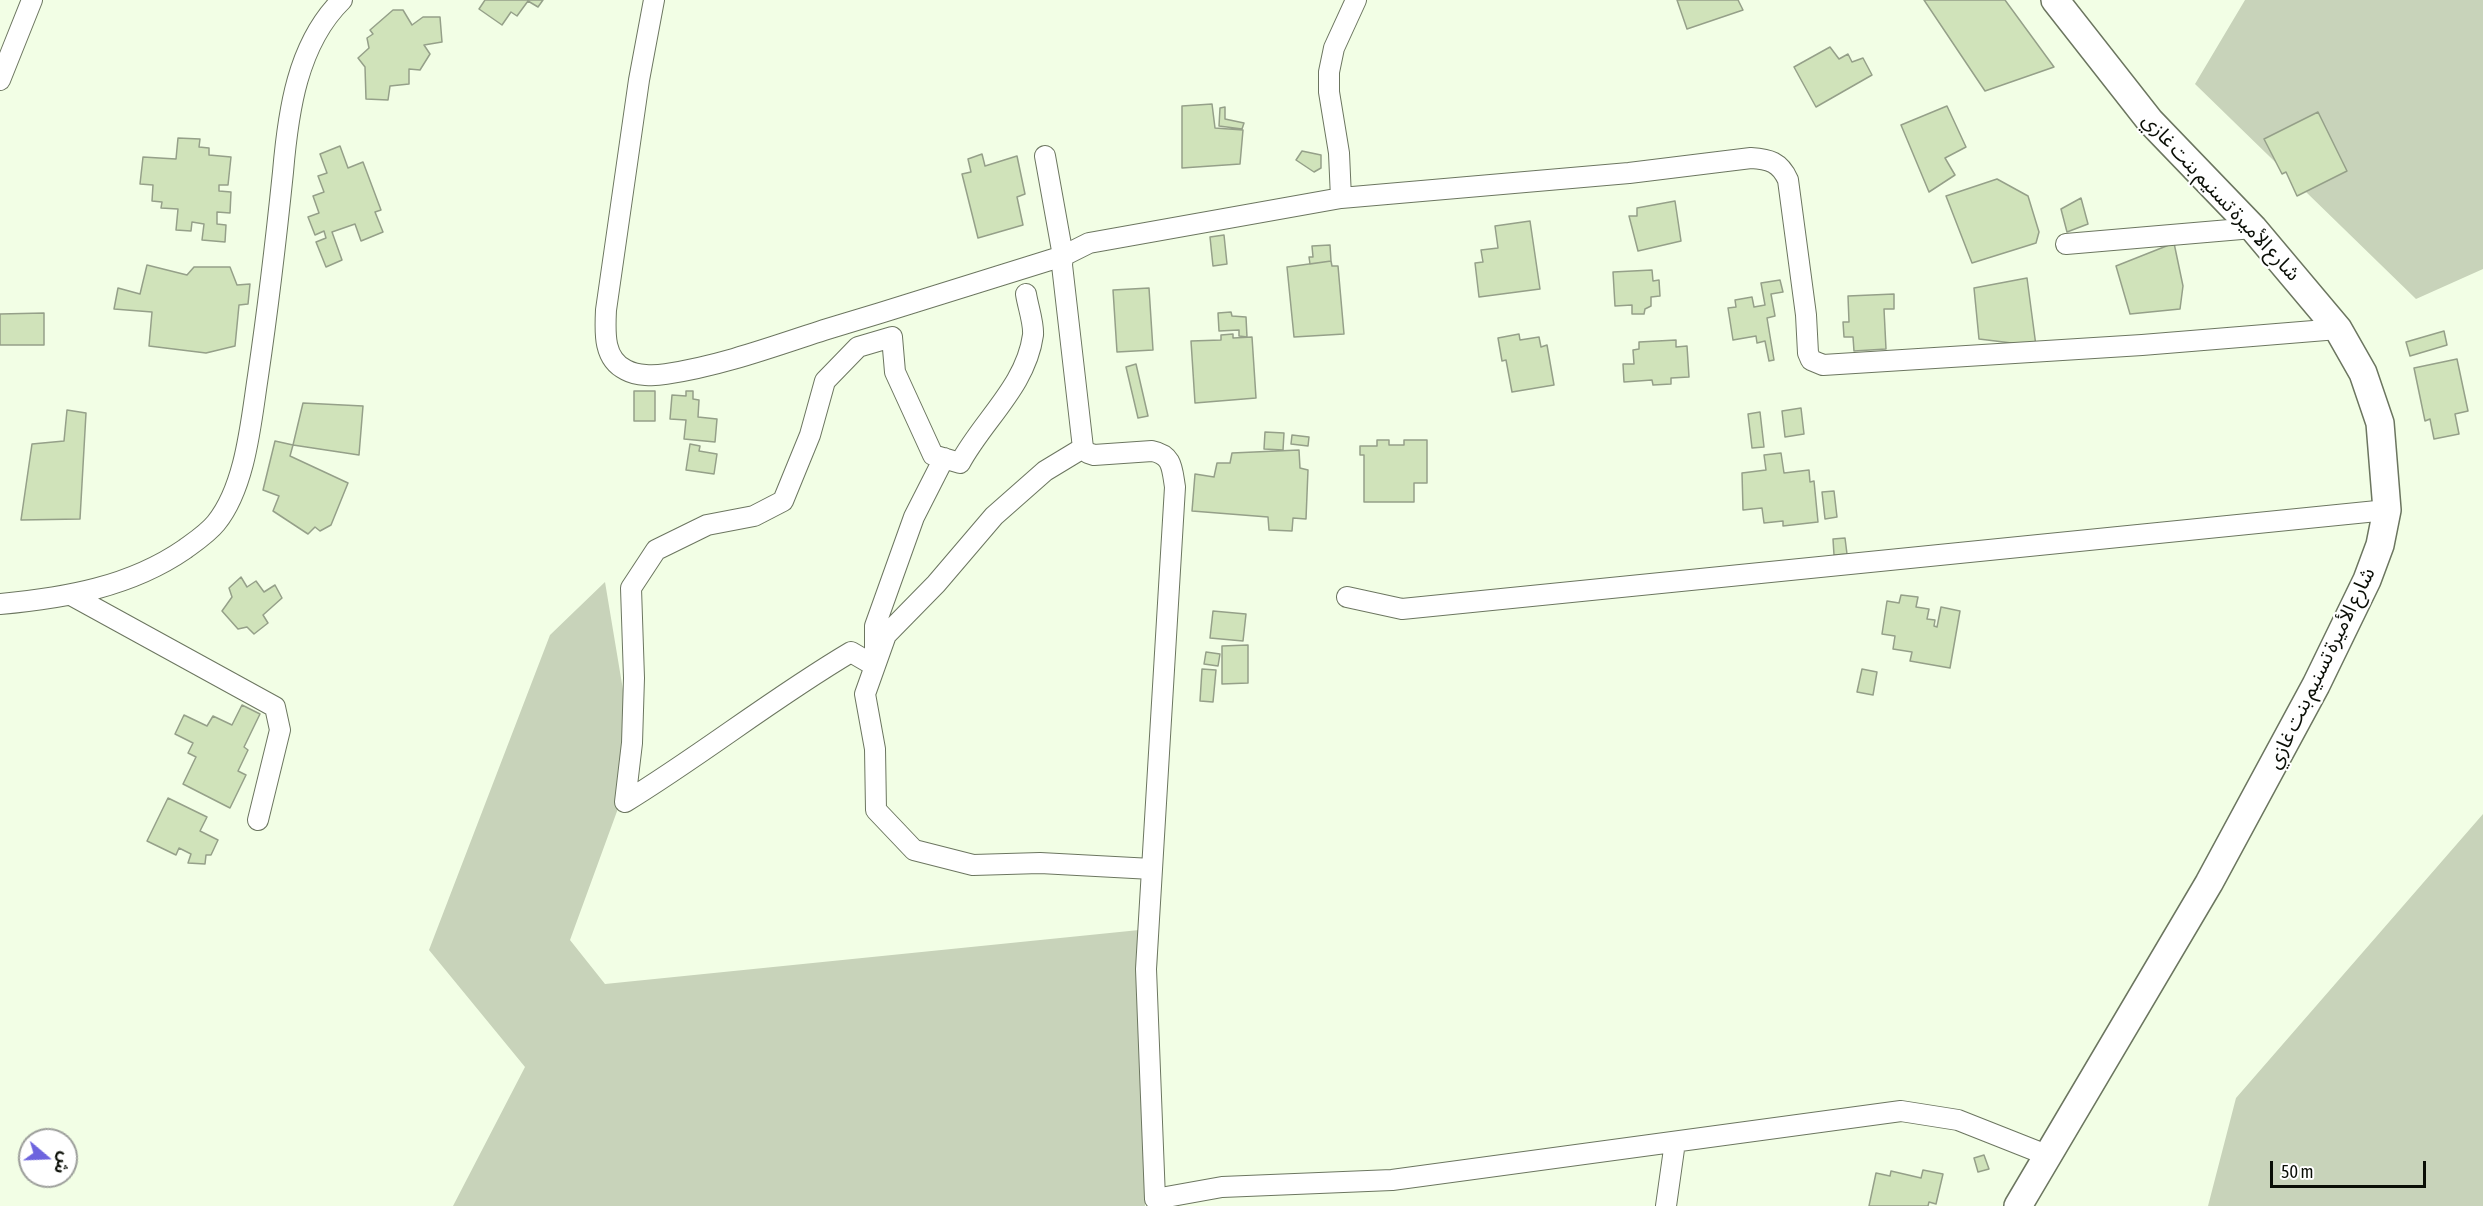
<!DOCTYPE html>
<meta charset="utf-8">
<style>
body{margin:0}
#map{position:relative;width:2483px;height:1206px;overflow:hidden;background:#f2fee5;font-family:"Asap Condensed","Noto Sans Arabic",sans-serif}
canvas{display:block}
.north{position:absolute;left:18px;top:1128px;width:60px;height:60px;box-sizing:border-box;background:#fff;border:2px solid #9d9f9b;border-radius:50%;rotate:109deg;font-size:16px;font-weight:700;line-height:24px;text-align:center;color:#0a0e06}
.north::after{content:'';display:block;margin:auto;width:21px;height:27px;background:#6d64de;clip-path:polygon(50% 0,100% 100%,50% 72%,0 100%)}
.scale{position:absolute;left:2270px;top:1161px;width:156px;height:27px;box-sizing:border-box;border:3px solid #0a0e06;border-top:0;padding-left:8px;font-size:18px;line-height:21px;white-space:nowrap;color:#0a0e06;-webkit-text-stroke:4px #fff;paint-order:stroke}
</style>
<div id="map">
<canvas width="2483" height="1206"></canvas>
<div class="north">ش</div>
<div class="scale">50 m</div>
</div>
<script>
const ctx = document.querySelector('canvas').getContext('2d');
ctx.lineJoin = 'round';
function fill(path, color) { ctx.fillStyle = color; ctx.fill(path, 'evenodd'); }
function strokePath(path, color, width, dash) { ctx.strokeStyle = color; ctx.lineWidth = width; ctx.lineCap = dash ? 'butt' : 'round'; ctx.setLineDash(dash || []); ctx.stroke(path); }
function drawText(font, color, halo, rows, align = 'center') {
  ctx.font = font + ' "Asap Condensed","Noto Sans Arabic",sans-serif'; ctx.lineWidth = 4.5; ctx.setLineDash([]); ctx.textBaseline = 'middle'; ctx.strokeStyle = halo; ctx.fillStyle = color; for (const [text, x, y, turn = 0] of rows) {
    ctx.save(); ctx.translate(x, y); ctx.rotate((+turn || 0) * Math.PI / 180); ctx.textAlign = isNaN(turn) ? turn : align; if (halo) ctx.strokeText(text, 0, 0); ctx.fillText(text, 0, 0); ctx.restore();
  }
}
fill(new Path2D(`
 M2245,0H2483V269L2416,299L2195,84Z
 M605,582L635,762L570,940L605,984L1159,928L1145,1206H453L525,1067L429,950L550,635Z
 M2483,814V1206H2208L2236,1098Z`), '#c8d3ba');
const building = new Path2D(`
 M485,0H543L538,7L528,1L517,16L511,12L502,25L479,9Z
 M1677,0H1738L1743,10L1687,29Z
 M1924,0H2005L2054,67L1985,91Z
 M393,10H403L412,25L423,17H440L442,42L424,45L430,54L420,70L409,69V84L390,86L388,100L366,99L365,67L358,58L369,48L367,38L373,34L370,30Z
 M1830,47L1839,59L1848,54L1852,62L1863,58L1872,75L1816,107L1794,67Z
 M1212,104L1215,128L1243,130L1240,164L1182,168V106Z
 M1947,106L1966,147L1945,158L1955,175L1929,192L1901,125Z
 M1225,107V119L1244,123L1242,129L1219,126L1220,108Z
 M2318,112L2347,171L2297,196L2286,172L2282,174L2264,139Z
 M178,138L200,139L199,147L209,148V155L231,157L228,185H219V191L231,192L230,213L217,212V224L226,225L225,242L202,240L204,224L192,222L191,231L176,230L178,209L161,208L162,202L152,201L153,185L140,184L143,157L176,159Z
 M340,146L348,168L363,162L381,210L375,212L383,232L361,241L355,224L332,232L342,260L326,267L316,242L326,238L324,231L315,235L308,217L319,213L313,196L324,192L318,176L327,173L320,154Z
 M1302,151L1321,155V168L1314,172L1296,160Z
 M982,154L985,166L1017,156L1025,194L1017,197L1023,225L978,238L962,174L971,172L968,159Z
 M1997,179L2028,196L2039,232L2036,243L1972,263L1946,196Z
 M2081,198L2088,224L2067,232L2061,209Z
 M1675,201L1681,241L1638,251L1629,216H1637V208Z
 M1530,221L1540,289L1479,297L1475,263L1483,262L1481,250L1498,248L1495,226Z
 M1224,235L1227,264L1213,266L1210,237Z
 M2174,243L2183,286L2180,309L2130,314L2116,266Z
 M1330,245L1331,261L1310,264L1309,257H1313L1312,246Z
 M1331,261L1332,266H1338L1344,334L1294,337L1287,267Z
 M147,265L187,275L194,267H230L237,285L250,284L248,304L239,305L235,346L206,353L149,346L152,312L114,309L118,288L140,294Z
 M1652,270L1653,281L1659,280L1660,296L1651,297V306L1645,309L1644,314H1632V305L1615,306L1613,272Z
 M2027,278L2036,346L1979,339L1974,288Z
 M1780,280L1783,292L1771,294L1775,316L1767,318L1774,360L1769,361L1765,341L1757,343L1756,336L1733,340L1728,308L1736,307L1735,300L1752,297L1754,307L1765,305L1761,283Z
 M1149,288L1153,350L1117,352L1113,290Z
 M1894,294V309H1884L1886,349L1854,351L1853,337H1844L1843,322H1849L1848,296Z
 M1231,312L1232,316L1246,317L1247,337L1239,336V330L1219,331L1218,313Z
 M44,313V345H0V314Z
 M2444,331L2447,345L2410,356L2406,342Z
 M1233,334V338L1252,337L1256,398L1195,403L1191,341L1221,340V335Z
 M1519,334L1520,340L1539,337L1541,347L1547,345L1554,385L1512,392L1506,360L1502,361L1498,338Z
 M1676,340V347L1687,346L1689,377L1671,378V384L1653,385L1652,380L1624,382L1623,364H1634L1633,350L1639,349V342Z
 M2457,359L2468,411L2455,414L2459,434L2434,439L2430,419L2425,421L2414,368Z
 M1136,364L1148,416L1138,418L1126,367Z
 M634,391H655V421H634Z
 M686,391H693V399L699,400L698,417L717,419L715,442L684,439L686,420L670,419L672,395L686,396Z
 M303,403L363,406L359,455L293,445Z
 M1801,408L1804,434L1785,437L1782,411Z
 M67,410L86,413L80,519L21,520L32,444L64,441Z
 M1760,412L1764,447L1752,448L1748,414Z
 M1265,432L1284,433L1283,450L1264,449Z
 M1292,435L1309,437L1308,446L1291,444Z
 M1377,440H1389V445H1404V440H1427V483H1414V502H1364V455H1360V446H1377Z
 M275,441L293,445L290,456L348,483L331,525L320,531L315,527L308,534L273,511L279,496L263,490Z
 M690,444L700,446L699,451L717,454L714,474L686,470Z
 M1299,450L1300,468L1308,470L1306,519L1293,518L1292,531L1269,530L1268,517L1192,511L1195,474L1214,477L1217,463H1230L1232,453Z
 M1781,453L1784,473L1809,470L1810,482L1814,481L1818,522L1783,526V521L1764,523L1762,508L1743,510L1742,473L1766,470L1764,455Z
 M1834,491L1837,517L1825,519L1822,492Z
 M1845,538L1847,554L1834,555L1833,539Z
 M241,577L247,587L256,581L264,592L275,585L282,598L263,615L268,623L254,634L247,627L238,629L222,611L232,597L229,588Z
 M1901,595L1918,597L1916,607L1929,609L1927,619L1935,620L1934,626L1937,627L1941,607L1960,611L1950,668L1910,661L1912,652L1893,649L1895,636L1882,634L1887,601L1899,603Z
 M1213,611L1246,614L1243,641L1210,638Z
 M1248,645V683L1222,684V646Z
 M1206,652L1220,654L1218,666L1204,664Z
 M1202,669L1216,670L1213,702L1200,701Z
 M1862,669L1877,672L1873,695L1857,692Z
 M242,705L260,714L244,747L248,750L238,771L246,775L230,808L183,784L196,757L188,753L193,743L175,734L184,715L207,726L213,716L232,725Z
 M168,798L207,817L200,831L218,840L211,855H206L205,864L188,863L191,854L179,848L176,855L147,841Z
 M1984,1155L1989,1169L1978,1172L1974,1158Z
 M1923,1170L1943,1174L1936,1204L1929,1202L1928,1206H1869L1876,1173L1890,1176L1891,1171L1921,1178Z`);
fill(building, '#d0e3ba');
strokePath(building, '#95a089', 1.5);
const minor = new Path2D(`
 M654,0L639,80L606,310C605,332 603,359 626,370C637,376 654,376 666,374C720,366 772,347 824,330C904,306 984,281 1063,256L1062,265L1083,448L1088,453L1094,455L1152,451C1173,455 1172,469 1175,487L1146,969L1155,1199L1222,1187L1392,1180L1901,1111L1958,1120L2049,1156
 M0,80L32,0
 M1045,156L1063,256L1089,243L1341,198L1629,173L1751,158C1769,159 1780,162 1788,180L1806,315L1808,353L1811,360L1823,365L2142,345L2338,329
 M1341,198L1339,153L1329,92V72L1334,48L1356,0
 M2066,244L2253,228
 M1083,448L1045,471L994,516L936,584L886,635L865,694L875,749L876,810L914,850L973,865L1040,863L1152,869
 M944,458L914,517L875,626V666L851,652C773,698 702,755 625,802L632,743L634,678L631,588L656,550L707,525L754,516L783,501L810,435L825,381L858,347L892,337L895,372L933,455L960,463C983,420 1026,386 1033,335C1034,323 1028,307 1026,294
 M71,595L275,707L280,730L258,820
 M1347,597L1402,609L2387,510
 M0,604C65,598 130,587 185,549C196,541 208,533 216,523C246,486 251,421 258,376C268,308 276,240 283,172C288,113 297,44 342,0
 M1666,1206L1675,1142`);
const secondary = new Path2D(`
 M2018,1206L2209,883L2316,685L2367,580L2380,545L2387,510L2380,423L2363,373L2338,329L2253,228L2150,121L2055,0`);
strokePath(minor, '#6c7660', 22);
strokePath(secondary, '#6c7660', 30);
strokePath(minor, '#fff', 20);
strokePath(secondary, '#fff', 27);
drawText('20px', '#0a0e06', '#fff', [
 ["شارع الأميرة تسنيم بنت غازي",2221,197,47],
 ["شارع الأميرة تسنيم بنت غازي",2321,668,-64]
]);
</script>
